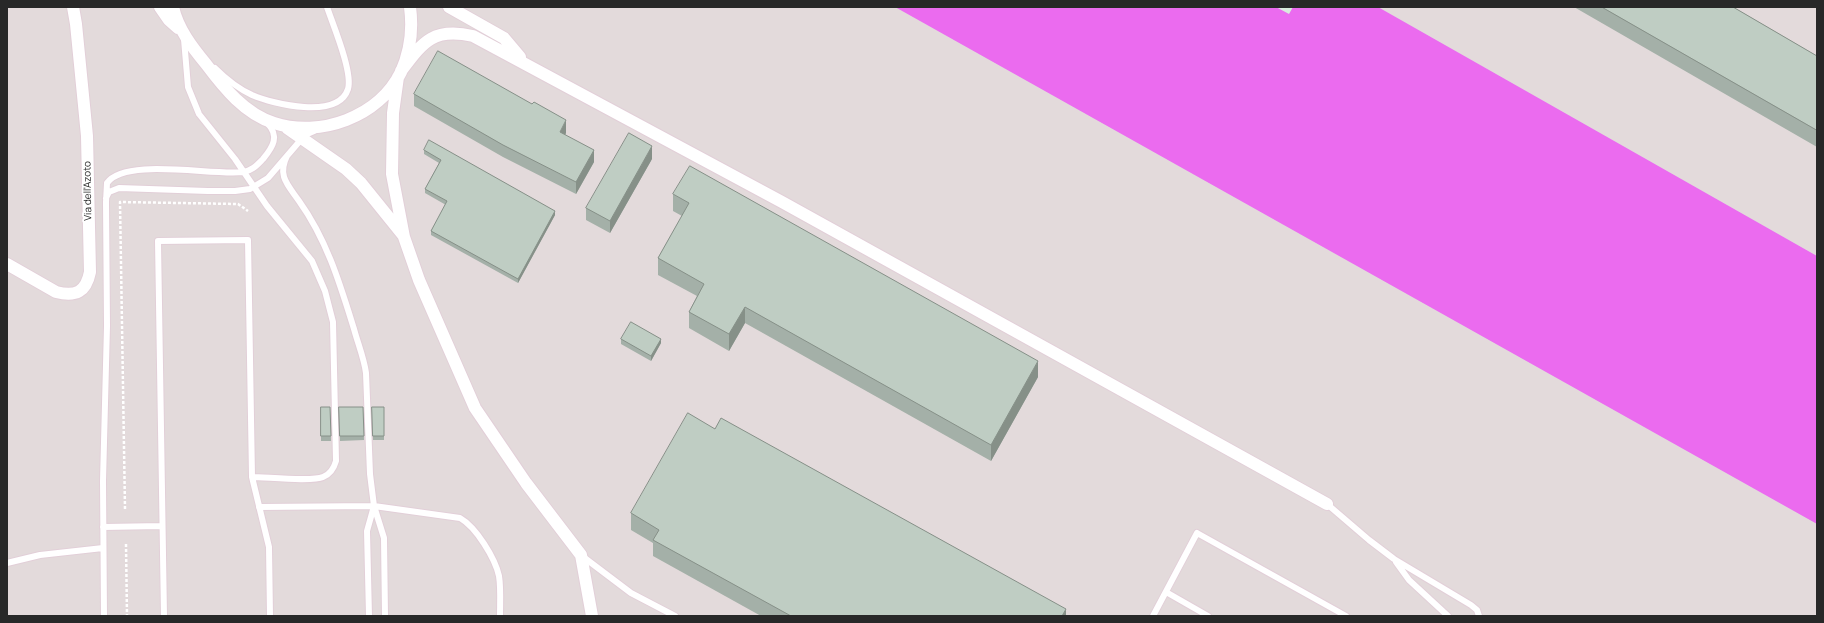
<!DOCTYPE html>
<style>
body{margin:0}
#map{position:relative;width:1824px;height:623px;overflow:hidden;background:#d9ebde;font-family:Manrope,sans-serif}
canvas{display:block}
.frame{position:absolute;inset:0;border:8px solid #282828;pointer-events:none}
</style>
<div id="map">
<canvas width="1824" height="623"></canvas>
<div class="frame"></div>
</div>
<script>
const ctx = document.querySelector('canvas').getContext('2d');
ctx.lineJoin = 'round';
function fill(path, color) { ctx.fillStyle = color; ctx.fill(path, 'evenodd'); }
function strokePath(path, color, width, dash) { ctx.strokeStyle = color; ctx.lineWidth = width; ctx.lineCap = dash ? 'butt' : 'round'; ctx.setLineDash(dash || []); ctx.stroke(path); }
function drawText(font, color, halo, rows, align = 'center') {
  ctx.font = font + ' Manrope,sans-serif'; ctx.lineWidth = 3.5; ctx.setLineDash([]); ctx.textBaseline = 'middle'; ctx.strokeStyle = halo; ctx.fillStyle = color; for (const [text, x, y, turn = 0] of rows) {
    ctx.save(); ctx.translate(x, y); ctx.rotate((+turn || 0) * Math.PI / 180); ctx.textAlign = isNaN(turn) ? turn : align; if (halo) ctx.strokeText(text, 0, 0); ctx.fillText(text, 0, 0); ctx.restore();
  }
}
fill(new Path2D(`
 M7,7H895L1817,524V616H7Z
 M1378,7H1817V256Z`), '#e3dadb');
fill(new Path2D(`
 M895,7H1276L1289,14L1293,7H1378L1817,256V524Z`), '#eb6bef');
const service = new Path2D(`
 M184,39L188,87L199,114L235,159L267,206L312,261L325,291L333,322L336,461C334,468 331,474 323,477C312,482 266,477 252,477
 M215,68C226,79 239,89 252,95C273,104 338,120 348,89C353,72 333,25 327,7
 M287,156C277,176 288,185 299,201C327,240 340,284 354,329C358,344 364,358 366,373L370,474L374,506L384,538L385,616
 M106,198L109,192L119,188L208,191H235L250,189L268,178L305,135L314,131
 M1327,504L1369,540L1394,559L1471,605L1477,610L1479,616
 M259,507L374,506L460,518C476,527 495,558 499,576C501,588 500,603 500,616
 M103,527L162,526
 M582,556L631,593L675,616
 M1396,562L1409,580L1448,616
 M7,563L40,555L103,548
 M1166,592L1208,616
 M104,616L103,481L107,326L106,202L107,183C125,157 213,176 243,172C252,171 257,165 263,159C273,147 280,136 267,123
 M164,616L158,241L248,240L252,477L269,547L270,616
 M369,616L367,531L374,506
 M1153,616L1197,533L1346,616`);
const minor = new Path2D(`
 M160,7L169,20L178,28
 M173,7C178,29 192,47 206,64C224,88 245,114 274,123C320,138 379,117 401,72C410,52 413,29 410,7
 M449,7L504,38L520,57
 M401,71C423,42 433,27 473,36L782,202L1327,504
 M398,77L393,113L392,174L404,237L419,280L475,408L526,483L581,555L592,616
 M287,128L346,169L361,183L403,235
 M7,264L56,292C76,297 86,292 90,272L87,136L76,24L73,7`);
strokePath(service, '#e2cfd8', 8);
strokePath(minor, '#e2cfd8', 14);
strokePath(new Path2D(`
 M125,509L120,202L238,204L248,211
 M126,544L127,616`), '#fff', 2.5, [3, 2]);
strokePath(service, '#fff', 6);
strokePath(minor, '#fff', 12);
fill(new Path2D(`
 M1574,7H1733L1817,56V147Z
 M414,94L566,133L565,134L594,162L576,194L503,157L414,106Z
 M424,150L555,215L518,283L431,235V231L446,205L425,193V189L439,163L424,154Z
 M652,159L610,233L586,220V208Z
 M673,194L1038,377L991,461L745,323L729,351L689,328V312L697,296L658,275V258L682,216L673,211Z
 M621,339L661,343L651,361L621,344Z
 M321,407H330L331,441H321Z
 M339,407H363L364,440L340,441Z
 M372,407H384V440H373Z
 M715,429L1066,616H761L653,556V543L631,530V513Z`), '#a4b0a8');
fill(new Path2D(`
 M566,120V133L560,144V132Z
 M652,146V159L610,233V221Z
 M594,150V162L576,194V182Z
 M555,211V215L518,283V279Z
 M745,307V323L729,351V334Z
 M661,339V343L651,361V356Z
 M1038,361V377L991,461V445Z
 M1066,609V616H1062Z`), '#869088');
const building = new Path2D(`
 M1602,7H1733L1817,56V130Z
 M438,51L532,104L534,102L566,120L560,132L594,150L576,182L503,145L414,94Z
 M629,133L652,146L610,221L586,208Z
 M429,140L555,211L518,279L431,231L447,201L425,189L441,160L424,150Z
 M690,166L1038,361L991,445L745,307L729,334L689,312L704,284L658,258L689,203L673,194Z
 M631,322L661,339L651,356L621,339Z
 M321,407H330L331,436H321Z
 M339,407H363L364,436H340Z
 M372,407H384V436H373Z
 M688,413L715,429L721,418L1066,609L1062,616H791L653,540L659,530L631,513Z`);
fill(building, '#bfcdc3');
strokePath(building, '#869088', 1);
drawText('10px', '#282828', '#fff', [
 ["Via dell'Azoto",88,191,-91]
]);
</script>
